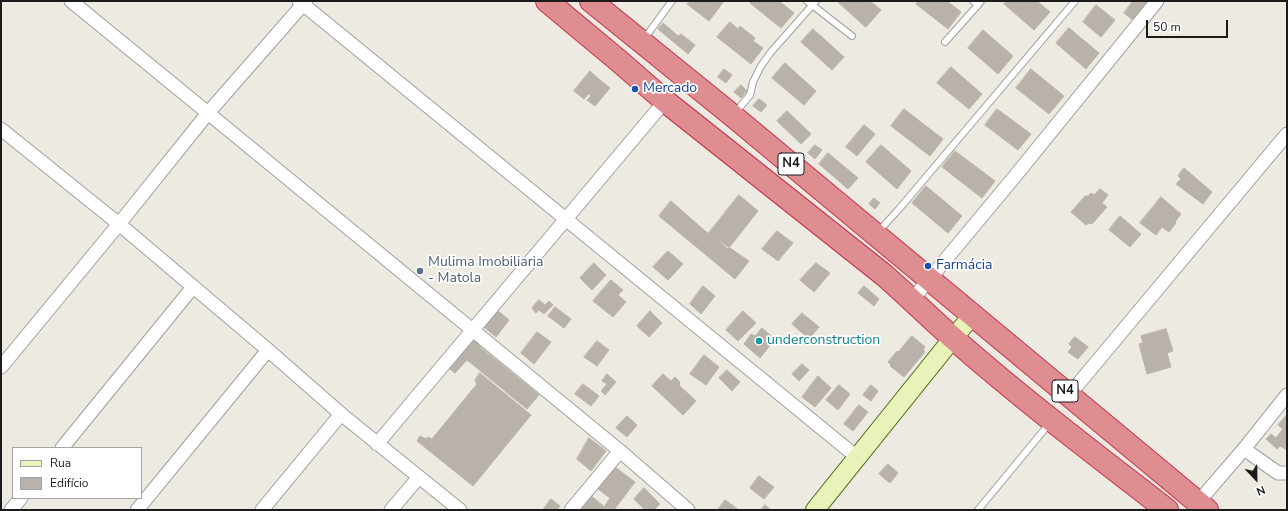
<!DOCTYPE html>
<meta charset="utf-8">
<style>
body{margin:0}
#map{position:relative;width:1288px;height:511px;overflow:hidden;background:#eceae1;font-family:"Nunito Sans",sans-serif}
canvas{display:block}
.frame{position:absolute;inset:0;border:2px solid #1b1b1b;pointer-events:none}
.legend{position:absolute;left:12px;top:447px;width:130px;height:52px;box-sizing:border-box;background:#fff;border:1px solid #a4a4a4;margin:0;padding:5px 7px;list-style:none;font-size:12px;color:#1b1b1b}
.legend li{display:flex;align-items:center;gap:8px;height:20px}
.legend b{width:20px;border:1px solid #a4a4a4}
.north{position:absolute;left:1236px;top:459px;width:40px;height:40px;-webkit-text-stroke:3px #fff;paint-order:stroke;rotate:158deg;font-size:11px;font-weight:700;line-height:16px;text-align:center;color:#1b1b1b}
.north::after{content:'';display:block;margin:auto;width:14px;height:18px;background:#1b1b1b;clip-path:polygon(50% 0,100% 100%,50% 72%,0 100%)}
.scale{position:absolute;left:1146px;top:20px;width:82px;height:18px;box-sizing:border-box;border:2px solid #1b1b1b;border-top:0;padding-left:5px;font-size:12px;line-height:14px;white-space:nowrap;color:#1b1b1b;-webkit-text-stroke:3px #fff;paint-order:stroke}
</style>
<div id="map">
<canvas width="1288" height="511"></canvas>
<div class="frame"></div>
<ul class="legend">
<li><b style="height:5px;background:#e7f3b8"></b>Rua</li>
<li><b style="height:11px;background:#b8b2ab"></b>Edifício</li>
</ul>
<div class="north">N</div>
<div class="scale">50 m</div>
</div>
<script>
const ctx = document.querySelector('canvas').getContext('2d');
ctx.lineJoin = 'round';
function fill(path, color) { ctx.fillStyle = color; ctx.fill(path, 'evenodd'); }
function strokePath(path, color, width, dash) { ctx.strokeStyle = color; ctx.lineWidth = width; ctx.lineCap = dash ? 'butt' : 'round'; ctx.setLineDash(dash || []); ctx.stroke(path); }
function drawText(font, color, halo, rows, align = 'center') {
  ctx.font = font + ' "Nunito Sans",sans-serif'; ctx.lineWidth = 3.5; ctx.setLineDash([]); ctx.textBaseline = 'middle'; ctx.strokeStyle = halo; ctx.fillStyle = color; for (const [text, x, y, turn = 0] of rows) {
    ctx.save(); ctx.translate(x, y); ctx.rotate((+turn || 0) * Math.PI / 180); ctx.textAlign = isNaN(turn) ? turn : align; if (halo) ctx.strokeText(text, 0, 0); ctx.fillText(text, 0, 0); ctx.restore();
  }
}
const building = new Path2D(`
 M690,1H724L709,21L687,4Z
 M751,1H779L794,13L781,28L750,3Z
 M837,1H870L881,10L866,27Z
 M919,1H947L961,12L948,29L916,4Z
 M1007,1H1037L1050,12L1034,30L1004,4Z
 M1133,1H1148L1133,20L1124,13Z
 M1096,5L1115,20L1101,37L1083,22Z
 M730,22L738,29L740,26L755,38L753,41L763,48L751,64L717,37Z
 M663,23L678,36L681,34L695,45L688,54L658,29Z
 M1069,28L1099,53L1086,69L1056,43Z
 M813,29L844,57L832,70L801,42Z
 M983,30L1013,56L998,74L968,48Z
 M785,63L816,91L804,105L772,78Z
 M951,67L982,94L969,109L937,83Z
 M724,69L732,75L726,83L718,77Z
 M1031,69L1064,96L1049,114L1016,88Z
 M590,71L600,80L584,99L574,91Z
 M600,80L610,88L595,106L587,100L591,96L589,94Z
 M741,85L747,91L741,98L734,92Z
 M759,99L767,105L761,112L753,106Z
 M904,109L943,139L930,156L891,126Z
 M997,109L1031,134L1018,150L985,125Z
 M787,111L811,134L801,144L777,121Z
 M864,125L875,134L857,156L846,147Z
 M815,145L822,150L815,159L808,153Z
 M881,145L911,171L897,189L866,162Z
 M955,151L995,181L982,198L942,167Z
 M828,153L858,178L848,189L819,164Z
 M1184,168L1212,192L1203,204L1176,184L1181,179L1178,176Z
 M926,186L962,216L948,233L912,203Z
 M1100,189L1108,195L1102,203L1107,207L1092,224L1089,223L1086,225L1071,212L1085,196H1088L1091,193L1094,195Z
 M739,195L758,211L728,249L709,233Z
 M1161,197L1181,214L1175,222L1176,223L1169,232L1162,227L1156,235L1140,223Z
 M874,198L880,203L875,209L869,204Z
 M671,201L705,231L749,261L735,279L659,216Z
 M1120,216L1141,234L1130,247L1109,230Z
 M777,231L793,243L778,261L762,249Z
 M668,251L683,264L668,280L653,267Z
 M594,263L606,275L592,290L580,278Z
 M816,263L830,273L814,292L800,280Z
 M611,280L623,290L618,295L626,302L613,317L593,301Z
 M703,286L715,296L701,314L690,304Z
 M864,286L879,299L874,306L858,293Z
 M539,300L545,305L549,301L553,305L544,314L539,310L536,313L532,308Z
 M555,307L571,319L564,328L548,316Z
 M497,310L509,320L496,337L484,327Z
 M650,311L662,323L649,337L637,326Z
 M743,311L756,323L738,341L726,330Z
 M802,313L819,327L809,339L792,324Z
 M762,328L775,339L760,358L744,344L751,334L755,336Z
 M1166,329L1173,351L1167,353L1171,367L1147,374L1139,344L1143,343L1141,336Z
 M537,332L551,342L534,364L521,353Z
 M912,336L925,347L923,350L925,352L904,377L890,366L891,365L888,362L897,351L898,352Z
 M1075,337L1088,347L1078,359L1068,352L1072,347L1069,344Z
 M477,340L480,347L539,395L527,409L467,360L455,373L440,361L457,342Z
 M597,341L609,350L597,366L584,357Z
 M704,355L719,367L706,385L690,374Z
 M802,364L809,370L799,381L792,374Z
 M727,370L740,382L732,391L719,378Z
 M480,373L531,415L473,486L417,441L420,436L426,439L428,437L432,439L477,384L475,380Z
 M607,374L616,382L605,395L601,391L607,384L602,381Z
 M663,374L671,381L675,377L680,382L679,385L696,401L683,415L652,386Z
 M818,376L831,388L815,407L802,397Z
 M583,384L599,396L591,406L575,394Z
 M839,385L850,394L838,410L826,400Z
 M871,385L878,391L871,401L863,395Z
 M859,405L868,412L853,431L844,424Z
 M1287,415V450L1280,446L1277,449L1266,439L1271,434L1276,438L1283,429L1278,425Z
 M627,416L637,425L627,437L616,428Z
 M589,438L606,451L591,471L577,459Z
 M888,464L898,473L890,483L879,474Z
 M615,467L635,482L614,510H607L604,507L610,498L598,489Z
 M759,476L774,487L764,499L750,488Z
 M644,488L660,504L654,510H645L634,499Z
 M589,494L608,510H576Z
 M551,499L560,506L557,510H543Z
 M725,500L739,510H718Z
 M765,505L771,510H761Z`);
fill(building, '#b8b2ab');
strokePath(building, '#bcb3a5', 1);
const lane = new Path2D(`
 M807,1L852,36
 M973,1L978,5L981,1
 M644,39L672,1
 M945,42L978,5
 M735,113L750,95L753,82L761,66L771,52L816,1
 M878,232L899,209L1075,1
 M978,510L1049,424`);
const street = new Path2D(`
 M71,1L208,113L620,451L688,510
 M299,1L858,458
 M1,129L119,224L268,350L341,414L460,510
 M912,300L1016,175L1157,1
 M1,367L119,224L208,113L306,1
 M1069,395L1287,134
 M377,444L665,101
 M62,448L193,287
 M1244,449L1278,473H1287
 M1194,507L1244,449L1287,395
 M11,510L21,498
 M137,510L268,350
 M262,510L341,414
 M391,510L419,477
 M571,510L620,451`);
const secondary = new Path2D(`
 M815,510L953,338L973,315`);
const highway = new Path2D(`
 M547,1L619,61L665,101L884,275C908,296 930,318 954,339C1022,399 1095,454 1167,510
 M591,1L733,116L1207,510`);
strokePath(lane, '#9f9f9f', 8);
strokePath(street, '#9f9f9f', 15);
strokePath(secondary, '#4f660d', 20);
strokePath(highway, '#c6324d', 24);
strokePath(lane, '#fff', 6);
strokePath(street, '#fff', 13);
strokePath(secondary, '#e7f3b8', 18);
strokePath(highway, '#de8e90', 22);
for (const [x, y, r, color] of [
 [635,89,4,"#1a4fb4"],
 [928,266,4,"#1a4fb4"],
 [420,271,4,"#5c6f8a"],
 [759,341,4,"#0f9aa8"]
]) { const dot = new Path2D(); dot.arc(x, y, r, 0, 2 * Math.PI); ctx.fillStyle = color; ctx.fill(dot); strokePath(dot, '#fff', 1.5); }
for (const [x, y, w] of [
 [791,164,26],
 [1065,391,26]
]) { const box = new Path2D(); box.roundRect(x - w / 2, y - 11, w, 22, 3); ctx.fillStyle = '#fff'; ctx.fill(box); strokePath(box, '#1b1b1b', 1); }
drawText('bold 13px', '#1b1b1b', null, [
 ["N4",791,164],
 ["N4",1065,391]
]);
drawText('14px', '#164399', '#fff', [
 ["Mercado",643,89],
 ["Farmácia",936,266]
], 'left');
drawText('14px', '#4e5e75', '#fff', [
 ["Mulima Imobiliaria",428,263],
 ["- Matola",428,279]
], 'left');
drawText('14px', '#0d838f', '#fff', [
 ["underconstruction",767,341]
], 'left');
</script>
